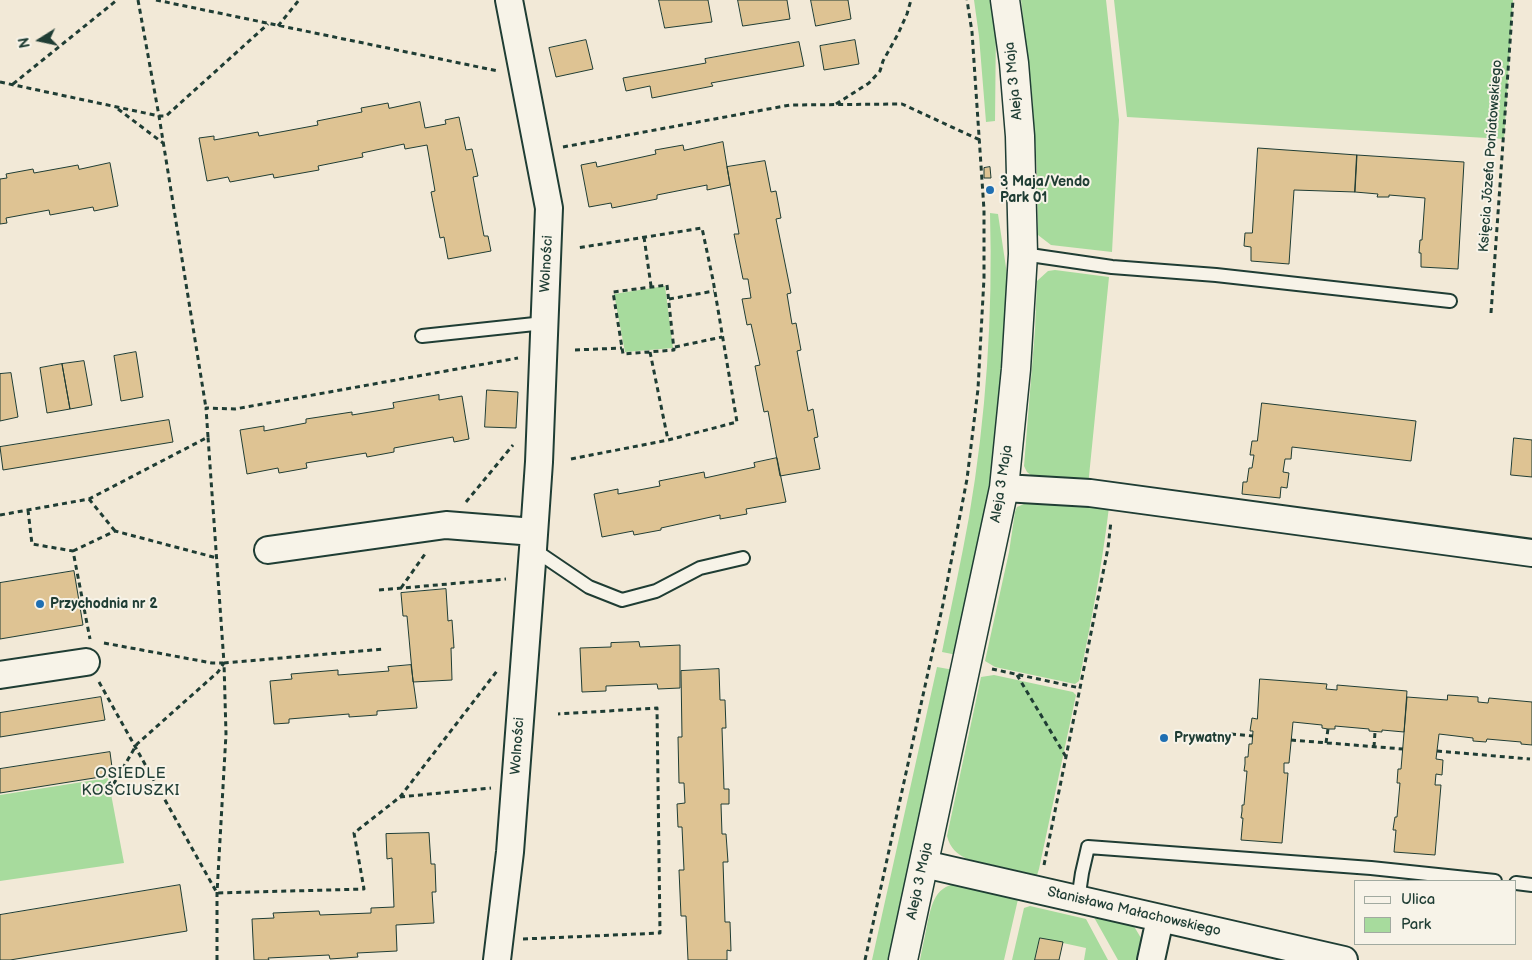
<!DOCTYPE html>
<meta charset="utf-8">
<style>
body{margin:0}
#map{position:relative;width:1532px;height:960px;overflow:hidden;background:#f2e9d7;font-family:"Balsamiq Sans",sans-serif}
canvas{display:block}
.legend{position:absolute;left:1354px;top:880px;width:162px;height:65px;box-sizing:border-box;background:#f7f3e8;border:1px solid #a1aaa0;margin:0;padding:6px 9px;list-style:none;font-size:15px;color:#1f3d34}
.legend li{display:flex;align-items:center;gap:10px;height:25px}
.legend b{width:25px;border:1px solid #a1aaa0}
.north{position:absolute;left:15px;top:15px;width:50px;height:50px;-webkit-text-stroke:4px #f7f3e8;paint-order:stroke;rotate:260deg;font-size:14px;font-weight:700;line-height:20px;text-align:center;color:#1f3d34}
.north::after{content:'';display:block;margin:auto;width:18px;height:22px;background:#1f3d34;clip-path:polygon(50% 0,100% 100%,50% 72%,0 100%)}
</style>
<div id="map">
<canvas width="1532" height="960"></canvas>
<ul class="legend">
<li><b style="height:6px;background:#f7f3e8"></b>Ulica</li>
<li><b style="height:14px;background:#a7db9d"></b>Park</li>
</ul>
<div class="north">N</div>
</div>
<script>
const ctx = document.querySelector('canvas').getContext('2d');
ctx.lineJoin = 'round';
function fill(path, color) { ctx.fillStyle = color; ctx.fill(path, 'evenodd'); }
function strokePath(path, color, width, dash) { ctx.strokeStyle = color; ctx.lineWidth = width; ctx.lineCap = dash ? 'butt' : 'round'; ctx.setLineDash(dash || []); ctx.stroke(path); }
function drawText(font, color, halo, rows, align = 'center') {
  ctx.font = font + ' "Balsamiq Sans",sans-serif'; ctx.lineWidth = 4; ctx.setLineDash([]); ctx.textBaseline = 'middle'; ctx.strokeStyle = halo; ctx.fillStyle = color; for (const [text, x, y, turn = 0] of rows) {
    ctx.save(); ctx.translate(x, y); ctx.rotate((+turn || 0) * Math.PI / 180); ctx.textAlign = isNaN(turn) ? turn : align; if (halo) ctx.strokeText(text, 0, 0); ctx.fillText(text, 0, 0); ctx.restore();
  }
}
fill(new Path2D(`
 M974,0H993L996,25L995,121L986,122L979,36Z
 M1021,0H1106L1119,120L1112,252L1051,245L1038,235L1037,171L1032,95Z
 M1114,0H1513L1504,139L1127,117Z
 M990,213L998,214L1008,281L1006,339L993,472L980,549L957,655L942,652C951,607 961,562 969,517C986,417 993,315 990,213Z
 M1055,270L1109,277L1088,486L1038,481L1027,472L1024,466L1035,330L1037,281L1048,271Z
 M665,286L673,348L625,352L614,294Z
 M1031,501L1109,507C1102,566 1091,623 1079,681L1075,684L995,667L985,661L1009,552L1015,512L1017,507Z
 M937,667L954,670L890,960H872Z
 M994,675L1073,692L1076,695L1039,869L1037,875L967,859C957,854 950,848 947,836L981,677Z
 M108,778L124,863L0,881V795Z
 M961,883L1019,895L1004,960H920C922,948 925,937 927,925C932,903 935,885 961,883Z
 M1030,906L1086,919L1108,960H1084L1086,948L1040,938L1035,960H1012L1024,908Z
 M1091,912L1132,923L1141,938L1138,960H1118Z`), '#a7db9d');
const building = new Path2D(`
 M659,0H708L712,22L665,28Z
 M738,0H787L790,19L743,26Z
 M811,0H848L851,19L816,26Z
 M586,40L593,69L556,77L549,48Z
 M855,40L859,64L824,70L820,46Z
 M799,42L804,66L711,83L713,86L652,98L650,86L626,91L623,78L706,63L705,59Z
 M420,102L425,128L446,124L445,120L459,117L466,150L472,149L478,176L473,177L484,236H488L491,251L448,259L444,237L440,238L431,192L435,191L427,145L405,149L404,144L362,153L363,157L318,166L319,170L274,178L273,174L230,182L228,177L207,181L199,138L214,136V140L258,132L259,136L318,125L317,121L362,112L361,108L388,103L389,108Z
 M723,142L730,185L707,190V185L657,195V199L612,208L611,203L589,207L581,165L596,162L597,167L656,154L655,150L683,145L684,150Z
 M1258,148L1357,155L1355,192L1294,190L1289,264L1251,261V247L1244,246L1245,233H1252Z
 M1357,155L1464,162L1458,269L1421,267V253H1419L1420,240H1422L1425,198L1389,195V197H1377L1378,194L1355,192Z
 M765,161L771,192L776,191L781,218L776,219L791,293L787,294L792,324L796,323L801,350L797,351L808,411L813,409L818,437L814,438L820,469L780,476L768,411L764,412L755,366L760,365L751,324L747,325L742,299L751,298L748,279H743L734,234H739L727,167Z
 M110,163L118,206L94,211L93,207L50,215L49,210L6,218L7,223L0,224V179L7,178L6,174L33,169L34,173L78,165L79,169Z
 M990,167L991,178H984V168Z
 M136,352L143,397L121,401L114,356Z
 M84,361L92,405L70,409L62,364Z
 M62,364L70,409L47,413L40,368Z
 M11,373L18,417L0,421V374Z
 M487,390L518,392L516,428L485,427Z
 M439,395V400L462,396L469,439L454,442L453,437L394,448V452L367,457L366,453L306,463L307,468L279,473L278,468L247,474L240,430L264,426V431L306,423V419L352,412V415L394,408L393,403Z
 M1262,403L1416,421L1411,461L1292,447L1291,459H1285L1283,472L1289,473L1287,488L1281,487L1280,498L1242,494L1243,482H1247L1249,468H1252L1254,455H1250L1252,441H1257Z
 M169,420L173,442L3,470L0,447Z
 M1514,438L1532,440V477L1511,475Z
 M777,458L786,502L746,509L747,514L720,519V515L661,528V530L634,535L633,531L602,537L594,494L618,489V494L660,486L659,481L704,472L705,478L755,467L754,463Z
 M74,571L83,625L0,639V583Z
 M446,589L448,621L452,620L454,648H451L452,680L413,682L407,616H403L401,593Z
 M639,642L640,647L680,645V688L658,689L657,684L606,686V691L582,692L580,648L611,647V643Z
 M411,665L417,708L377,711V715L349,717V714L289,719V723L274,724L270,681L292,679L291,674L338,670V675L389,671L388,667Z
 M719,669L720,700H725L726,728H722L724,789H729V804H721L722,834H726L728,862H723L725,922H730L731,951L727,950V960H688L686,916H681L679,870H684L682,827H678L677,804L685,803L684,783H679L678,737H682L681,671Z
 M1260,679L1327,684L1326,689L1337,690V685L1407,691L1404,732L1382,730V732L1369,731V729L1335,726V729H1328L1322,728V725L1293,722L1289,763H1284V773H1288L1282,843L1241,840L1243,818H1241L1242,811V805H1244L1247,771H1244L1245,764V757H1248L1249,744H1252L1253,731H1250L1252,718L1257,719Z
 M1448,695L1478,697V702L1488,703L1489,698L1532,702V745L1521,744V742L1487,739L1486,742L1473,741V738L1439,734L1436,759L1443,760L1442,775L1436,774L1435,785H1441L1435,855L1394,852L1396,830H1393L1394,823L1395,817H1397L1400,783H1397L1398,769H1401L1407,697L1447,700Z
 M101,697L105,720L0,737V713Z
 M110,752L113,775L0,793V769Z
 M429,833L431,864H435L436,892H432L434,923L396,925L397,951L357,953L358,957L330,959L329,955L268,958L269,960H254L252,919L274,918L273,913L319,911L320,915L371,913V908L394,907L392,858L387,859L386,834Z
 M180,885L187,931L10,960H0V915Z
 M1040,938L1063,942L1059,960H1035Z`);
fill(building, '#dec393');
strokePath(building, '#1f3d34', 1);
const service = new Path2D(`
 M1023,254L1112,267L1216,275L1450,301
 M422,336L544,323
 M533,549L589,587L622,600L656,591L700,568L743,558
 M1516,883L1532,885
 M1078,900L1082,873L1088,847L1371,868L1495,881`);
const minor = new Path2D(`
 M1004,488L1090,493L1532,553
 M268,550L446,525L534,532
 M0,675L86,662
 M924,864L1344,960
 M497,960L510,852L533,549L539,462L549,208L509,0
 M1151,960L1160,919`);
const tertiary = new Path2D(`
 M903,960L1004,488L1016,369L1023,254L1020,136L1014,63L1005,0`);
strokePath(service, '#1f3d34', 16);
strokePath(minor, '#1f3d34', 30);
strokePath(tertiary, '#1f3d34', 31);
strokePath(new Path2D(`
 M138,0L159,116L206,408
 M156,0L498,71
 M278,26L299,0
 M0,82L159,116H166L268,24
 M13,84L117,0
 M836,104L869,83L880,71L883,61L898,34L907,14L911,0
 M118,109L163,143
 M563,147L790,105L902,104L980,140
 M644,237L651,286
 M667,285L674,350L623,354L613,292Z
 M669,299L714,291
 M1491,313L1513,0
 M675,347L722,337
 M575,350L622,348
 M650,352L668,440
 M208,437L206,408L235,409L518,358
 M571,459L668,440L737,422L713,280L702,228L577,248
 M89,499L115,531
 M466,502L513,445
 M28,510L32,544L73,551L90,639
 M0,515L89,499L208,437L224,663L218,672L137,744L110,790
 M73,551L115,531L217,558
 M401,588L425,554
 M379,590L506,579
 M104,643L212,663H223
 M992,669L1080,688
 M1017,675L1066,757
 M99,682L217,893L364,889L354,833L400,797L497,671
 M1231,734L1253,736
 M1291,740L1403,749
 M1326,743L1328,729
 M1374,747L1375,732
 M1437,751L1530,759
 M400,797L491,788
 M1044,865L1080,688L1108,548L1111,521
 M523,939L660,933L657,708L558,714
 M217,960V893L226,734L224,663L384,649
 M865,960L943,604L967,479L978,389L984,278V210L972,32L967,0`), '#1f3d34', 3, [5, 4]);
strokePath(service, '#f7f3e8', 12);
strokePath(minor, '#f7f3e8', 26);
strokePath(tertiary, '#f7f3e8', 28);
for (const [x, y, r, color] of [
 [990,190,5,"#1f6fb2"],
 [40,604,5,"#1f6fb2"],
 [1164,738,5,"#1f6fb2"]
]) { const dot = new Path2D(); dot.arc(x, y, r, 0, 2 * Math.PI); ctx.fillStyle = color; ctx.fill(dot); strokePath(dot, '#f7f3e8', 2); }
drawText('14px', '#1f3d34', '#f7f3e8', [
 ["Aleja 3 Maja",1014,81,-96],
 ["Księcia Józefa Poniatowskiego",1491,156,-86],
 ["Wolności",547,264,-87],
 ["Aleja 3 Maja",1002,484,-81],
 ["Wolności",518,746,-86],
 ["Aleja 3 Maja",920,881,-78],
 ["Stanisława Małachowskiego",1134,912,13]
]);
drawText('bold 14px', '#1f3d34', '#f7f3e8', [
 ["3 Maja/Vendo",1000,182],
 ["Park 01",1000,198],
 ["Przychodnia nr 2",50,604],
 ["Prywatny",1174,738]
], 'left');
ctx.letterSpacing = '1px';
drawText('15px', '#1f3d34', '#f7f3e8', [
 ["OSIEDLE",131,774],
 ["KOŚCIUSZKI",131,791]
]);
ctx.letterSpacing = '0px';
</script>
